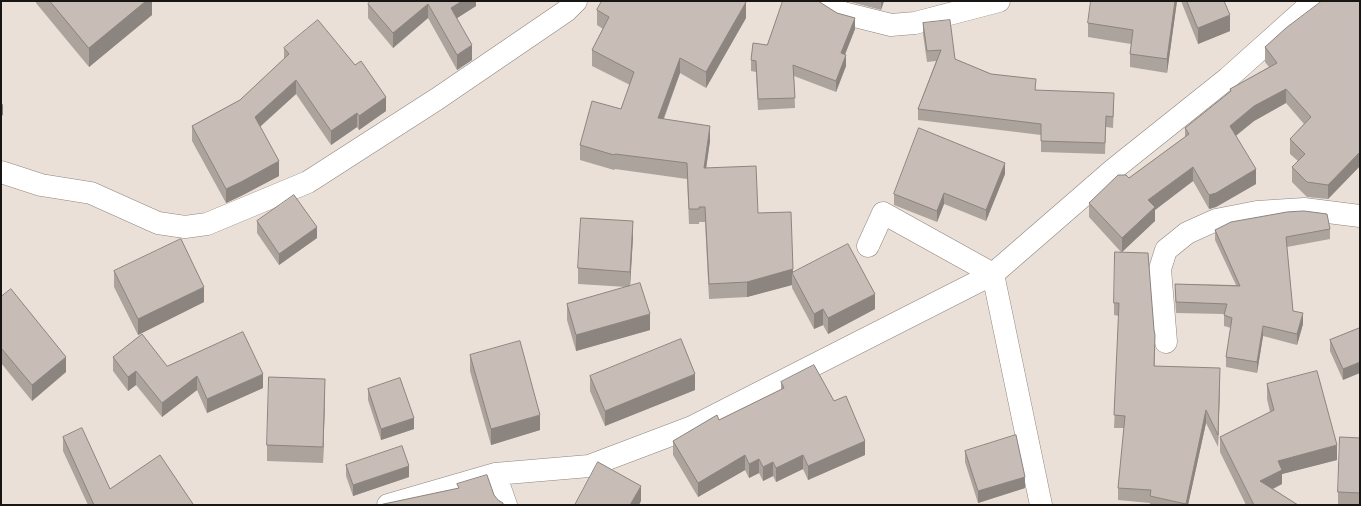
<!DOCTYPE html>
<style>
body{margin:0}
#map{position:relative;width:1361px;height:506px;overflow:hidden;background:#eae0d7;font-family:Lora,serif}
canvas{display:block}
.frame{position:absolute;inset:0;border:2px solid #191513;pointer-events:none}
</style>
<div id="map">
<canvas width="1361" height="506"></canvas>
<div class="frame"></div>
</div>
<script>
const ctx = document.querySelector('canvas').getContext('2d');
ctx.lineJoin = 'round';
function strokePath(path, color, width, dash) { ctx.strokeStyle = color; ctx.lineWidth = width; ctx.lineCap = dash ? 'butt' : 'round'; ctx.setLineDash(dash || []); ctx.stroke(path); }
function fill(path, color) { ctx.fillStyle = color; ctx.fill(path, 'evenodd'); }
const minor = new Path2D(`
 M824,1L843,13L891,25L915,23L999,1
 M1,172L41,185L91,193L158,223L185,227L207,224L308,182L437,99L566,11L576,1
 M1166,342L1160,269L1166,250L1187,233L1216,220L1257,212L1304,209L1360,216
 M495,474L589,466L692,427L993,274L883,213L868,246
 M388,505L495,474L506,505
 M1041,505L993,274L1114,169L1228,78L1314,1`);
strokePath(minor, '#8e847d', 23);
strokePath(minor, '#fff', 22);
fill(new Path2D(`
 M36,1H152V15L89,67L36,3Z
 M476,1V6L457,18L472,60L457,70L428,18L393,48L368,18V4Z
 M847,1H884L881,10Z
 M1177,1L1167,73L1130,67V54L1131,44L1088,37V23Z
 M1181,1H1224L1230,31L1198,44Z
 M1360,1V166L1328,199L1307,197L1292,182V167L1298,161L1290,154V139L1304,124L1286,103L1254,121L1236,136L1256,184L1216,207L1209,209L1193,181L1155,210V221L1122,252L1154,330L1155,348L1154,366L1220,381L1218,447L1206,423L1188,505H1150V503L1118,500V488L1124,428H1114L1119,316L1114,315V303L1121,252L1089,217V203L1129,178L1185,137V128L1230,92V89L1269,67L1265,62V47Z
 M597,10L746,18L706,88L680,73L664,119L710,141L706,168L758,213L793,272L875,309L828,334L823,325L814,329L792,288V285L747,297L709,299L705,222H699V224H689L687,179L615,169L614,170L580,160V145L621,109L630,85L592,66V50L603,29L597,25Z
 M923,23L955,59L991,74L1036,90L1114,104L1113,128L1106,127L1105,154L1041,152V135L918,120V109L936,61L927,62L923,34Z
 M855,29L845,55L846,66L836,92L794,76L795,108L758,110L756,72L751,71V60L767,45Z
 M284,48L386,111L359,130L357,127L331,145L296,94L260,127L279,176L241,196L226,203L192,141V126L240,100L284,59Z
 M1005,174L986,221L944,204L937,222L894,205V194Z
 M257,221L317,238L279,265L257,233Z
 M1330,229V239L1287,247L1293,311L1303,324L1297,345L1263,336L1257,373L1226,367V357L1231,328L1224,326V314L1176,313L1175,294V284L1236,285L1215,240V230Z
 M633,237L630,286L650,330L576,351L567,320V304L627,287L578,284V268Z
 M114,271L204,302L138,335L114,287Z
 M1,297L66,372L32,401L1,363Z
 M1360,328L1343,380L1330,351V340Z
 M470,355L540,430L491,445L470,371Z
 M113,357L167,366L263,388L207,413L197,390L162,417L136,385L128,391L113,371Z
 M590,376L695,390L605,426L590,391Z
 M781,382L865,455L808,480L803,469L776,482L773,476L763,481L759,473L749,478L745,470L698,497L673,455V441L719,420L781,390Z
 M1267,384L1337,460L1282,474V484L1273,489L1298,505H1246L1220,452V437L1270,412L1267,399Z
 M368,389L414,429L381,440L368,400Z
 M325,395L323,463L267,461V445Z
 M63,437L110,489L193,505H88L63,451Z
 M1360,438V505H1338V492Z
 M965,451L1025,488L978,503L965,462Z
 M346,465L409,477L353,496L346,476Z`), '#aca39d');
fill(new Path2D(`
 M146,1H152V15L89,67V48Z
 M462,1H476V6L451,22V8Z
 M881,1H884L881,10Z
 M1175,1H1177L1167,73V59Z
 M746,2V18L706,88V72Z
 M428,4V18L393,48V33Z
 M1230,15V31L1198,44V28Z
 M855,18V29L841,64V53Z
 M472,45V60L457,70V55Z
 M846,55V66L836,92V81Z
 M680,58V73L658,133V118Z
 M296,80V94L255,131V117Z
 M1286,89V103L1254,121L1230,140V126L1254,106Z
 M386,97V111L359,130V116Z
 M3,104V115L1,116V105Z
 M357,113V127L331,145V131Z
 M710,126V141L704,183V168Z
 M1360,152V166L1328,199V185Z
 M279,161V176L241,196L226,203V189Z
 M1005,163V174L986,221V210Z
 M1193,167V181L1155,210V221L1122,252V238L1148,200Z
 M1256,169V184L1216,207L1209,209V195Z
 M944,193V204L937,222V211Z
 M633,221V237L630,287V272Z
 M317,227V238L279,265V254Z
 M793,269V275L792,273V285L747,297V282Z
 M204,287V302L138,335V319Z
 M875,294V309L828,334V318Z
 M823,309V325L814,329V314Z
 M1303,313V324L1297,345V334Z
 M650,314V330L576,351V335Z
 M1263,326V336L1257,373V362Z
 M1155,335V348L1154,378V366Z
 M66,357V372L32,401V385Z
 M1360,362V373L1343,380V369Z
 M1220,368V381L1218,447V435Z
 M136,371V385L128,391V377Z
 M263,374V388L207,413V399Z
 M695,374V390L605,426V411Z
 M197,376V390L162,417V403Z
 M325,379V395L323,463V447Z
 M1206,410V423L1188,505H1186Z
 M540,415V430L491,445V429Z
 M414,418V429L381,440V429Z
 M865,441V455L808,480V466Z
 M1337,445V460L1282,474V484L1260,495V481L1278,461Z
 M745,455V470L698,497V483Z
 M803,455V469L776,482V468Z
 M759,459V473L749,478V464Z
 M773,462V476L763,481V467Z
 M409,466V477L353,496V485Z
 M1025,477V488L978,503V491Z
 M641,486V501L639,505H630Z`), '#8c847f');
const building = new Path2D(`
 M50,1H146L89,48Z
 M371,1H462L451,8L472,45L457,55L428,4L393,33L368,4Z
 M602,1H743L746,2L706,72L680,58L658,118L710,126L704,168L756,166L758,213L791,212L793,269L747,282L709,284L705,207H699V209H689L687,163L615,154L614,155L580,145L592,101L621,109L634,72L592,50L609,17L597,10Z
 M783,1H818L837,13L855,18L841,53L846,55L836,81L793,65L795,98L758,99L756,61L751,60L753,43L767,45Z
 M1091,1H1175L1167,59L1130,54L1133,30L1088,23Z
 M1187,1H1224L1230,15L1198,28Z
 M1322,1H1360V152L1328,185L1307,182L1292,167L1305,154L1290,139L1311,117L1286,89L1254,106L1230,126L1256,169L1216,193L1209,195L1193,167L1148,200L1155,207L1122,238L1089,203L1118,175H1126L1129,178L1189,134L1185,128L1231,91L1230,89L1277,63L1265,47L1286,28Z
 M318,20L355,65L361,61L386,97L359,116L357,113L331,131L296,80L255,117L279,161L241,182L226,189L192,126L240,100L289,54L284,48Z
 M950,20L955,59L991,74L1036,79L1035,90L1114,93L1113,117L1106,116L1105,143L1041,141V124L918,109L941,50L927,51L923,23Z
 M919,128L1005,163L986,210L944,193L937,211L894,194Z
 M294,195L317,227L279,254L257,221Z
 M1304,211L1327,214L1330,229L1286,237L1293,311L1303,313L1297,334L1263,326L1257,362L1226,357L1232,318L1224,315L1227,304L1176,302L1175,284L1240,286L1215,230L1231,222L1287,212Z
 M581,218L633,221L630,272L578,268Z
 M181,239L204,287L138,319L114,271Z
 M848,244L875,294L828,318L823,309L814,314L792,273Z
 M1115,252L1148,253L1154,330L1155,335L1154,366L1220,368L1218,435L1206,410L1186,504L1150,496L1151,490L1118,488L1125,416L1114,415L1119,303H1114Z
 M640,283L650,314L576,335L567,304Z
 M11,289L66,357L32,385L1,348V297Z
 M1360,328V362L1343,369L1330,340Z
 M243,332L263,374L207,399L197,376L162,403L136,371L128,377L113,357L142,334L167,366Z
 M681,339L695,374L605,411L590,376Z
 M520,341L540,415L491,429L470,355Z
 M814,365L834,401L846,396L865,441L808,466L803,455L776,468L773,462L763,467L759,459L749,464L745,455L698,483L673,441L717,415L719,420L784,388L781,382Z
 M1317,371L1337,445L1278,461L1282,470L1260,481L1298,505H1254L1220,437L1274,410L1267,384Z
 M269,377L325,379L323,447L267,445Z
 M400,378L414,418L381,429L368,389Z
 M82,428L110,489L160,455L193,504L192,505H94L63,437Z
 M1016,435L1025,477L978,491L965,451Z
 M1340,437L1360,438V493L1338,492Z
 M402,446L409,466L353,485L346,465Z
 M598,462L641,486L630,505H575Z
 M487,475L494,495L498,500L503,503V505H379L459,488L457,484Z`);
fill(building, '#c8bdb6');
strokePath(building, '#8c847f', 1);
</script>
